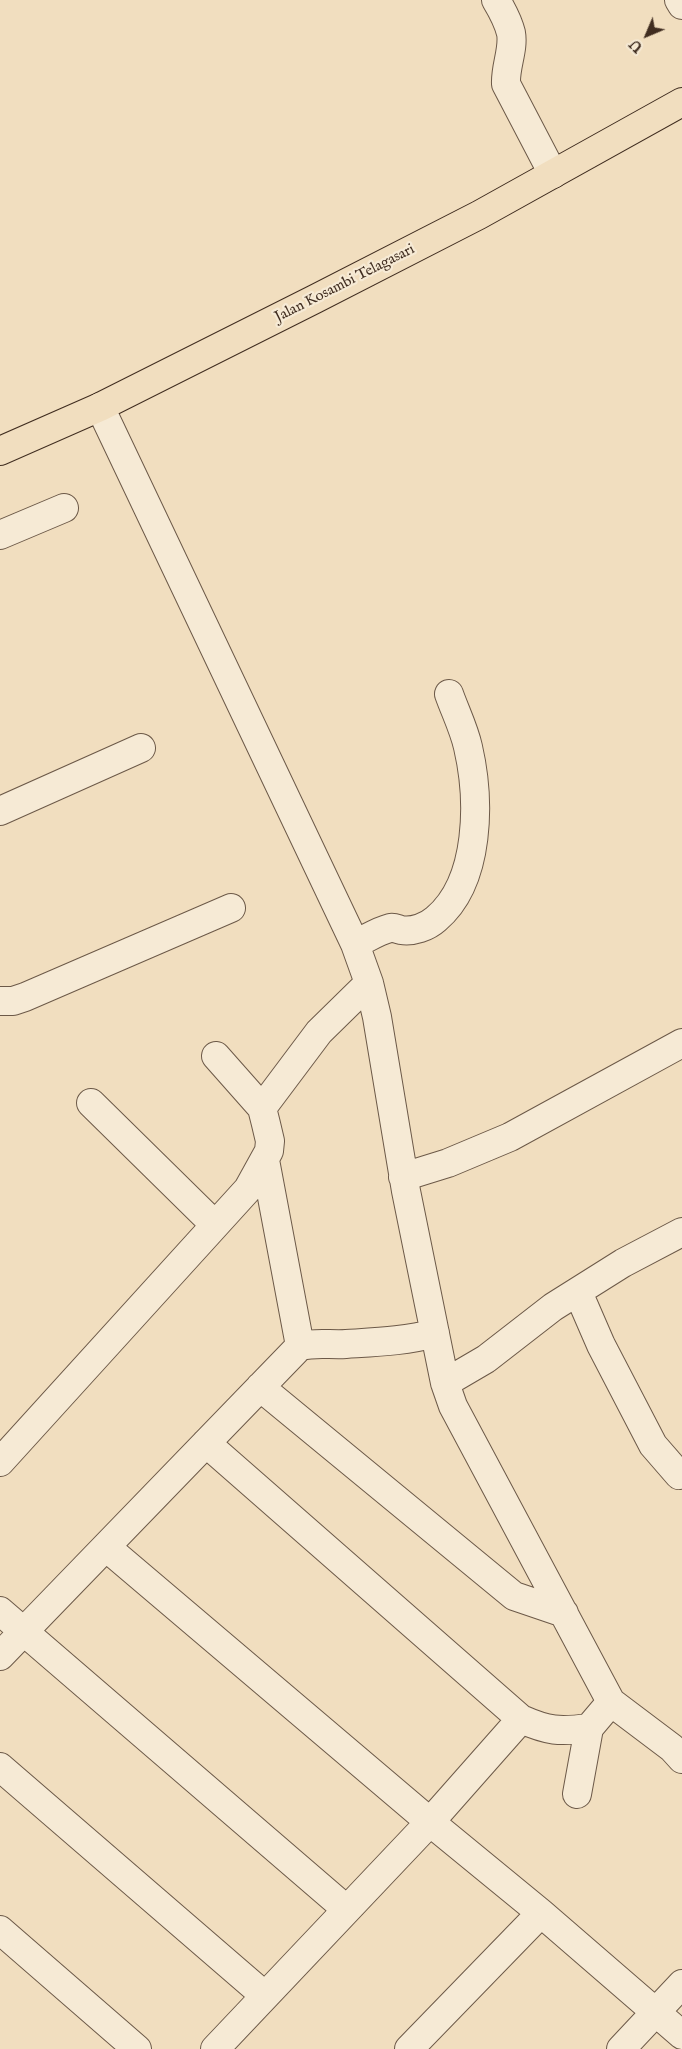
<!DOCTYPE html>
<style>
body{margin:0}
#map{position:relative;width:682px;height:2049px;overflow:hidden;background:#f1debf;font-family:"IM FELL English",serif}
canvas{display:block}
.north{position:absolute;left:622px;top:10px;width:50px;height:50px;-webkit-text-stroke:4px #f6ead5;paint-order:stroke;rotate:225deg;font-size:14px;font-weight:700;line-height:20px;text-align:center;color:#402d20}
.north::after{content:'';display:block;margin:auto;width:18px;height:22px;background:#402d20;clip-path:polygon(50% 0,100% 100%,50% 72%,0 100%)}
</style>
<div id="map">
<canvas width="682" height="2049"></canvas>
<div class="north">U</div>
</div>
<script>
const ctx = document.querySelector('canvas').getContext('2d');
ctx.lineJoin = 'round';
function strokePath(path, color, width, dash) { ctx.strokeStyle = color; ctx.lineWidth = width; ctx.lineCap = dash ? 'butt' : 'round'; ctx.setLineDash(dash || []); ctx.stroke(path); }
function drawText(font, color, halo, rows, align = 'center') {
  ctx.font = font + ' "IM FELL English",serif'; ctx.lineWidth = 4.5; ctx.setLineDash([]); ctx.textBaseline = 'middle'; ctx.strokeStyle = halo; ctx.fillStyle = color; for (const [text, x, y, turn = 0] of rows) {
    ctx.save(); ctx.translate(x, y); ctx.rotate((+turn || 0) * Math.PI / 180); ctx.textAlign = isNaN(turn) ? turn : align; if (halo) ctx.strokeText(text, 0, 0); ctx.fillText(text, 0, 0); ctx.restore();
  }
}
const minor = new Path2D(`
 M496,0C502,10 508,21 511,33C514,49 505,67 506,84L553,174
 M679,0L682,5
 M100,407L355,944L369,983L377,1017L406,1191L445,1383L453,1406L611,1702L672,1748L682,1759
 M0,535L64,508
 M0,811L141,748
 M355,944C366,939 378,931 390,928C394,927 397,929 401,930C413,932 427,927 436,919C481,881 480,799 468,747C464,729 455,711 449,694
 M0,1001H13L25,997L231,908
 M91,1103L214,1224
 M262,1108L319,1032L369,983
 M265,1160L300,1346
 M403,1177L448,1163L510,1137L682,1043
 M578,1292L601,1345L653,1445L679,1475L682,1474
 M445,1383L486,1359L553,1307L623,1263L682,1232
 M260,1387L514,1596L564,1613
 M206,1443L521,1719C548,1731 559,1732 589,1728L611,1702
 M0,1462L248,1189L269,1151L270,1141L266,1124L262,1108L216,1056
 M106,1547L430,1822L541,1913L682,2035
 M0,1611L346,1909
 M0,1656L300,1346C316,1342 330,1345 346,1344C377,1342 406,1341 435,1333
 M0,1767L264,1995
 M577,1794L589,1728
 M0,1930L137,2049
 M215,2049L430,1822L521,1719
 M409,2049L541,1913
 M621,2049L682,1984`);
const major = new Path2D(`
 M0,451L100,407L315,299L479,215L682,102`);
strokePath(minor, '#6c5948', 30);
strokePath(major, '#402d20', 30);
strokePath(minor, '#f6ead5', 28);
strokePath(major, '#f1debf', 28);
drawText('15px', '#402d20', '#f6ead5', [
 ["Jalan Kosambi Telagasari",345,284,-27]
]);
</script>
